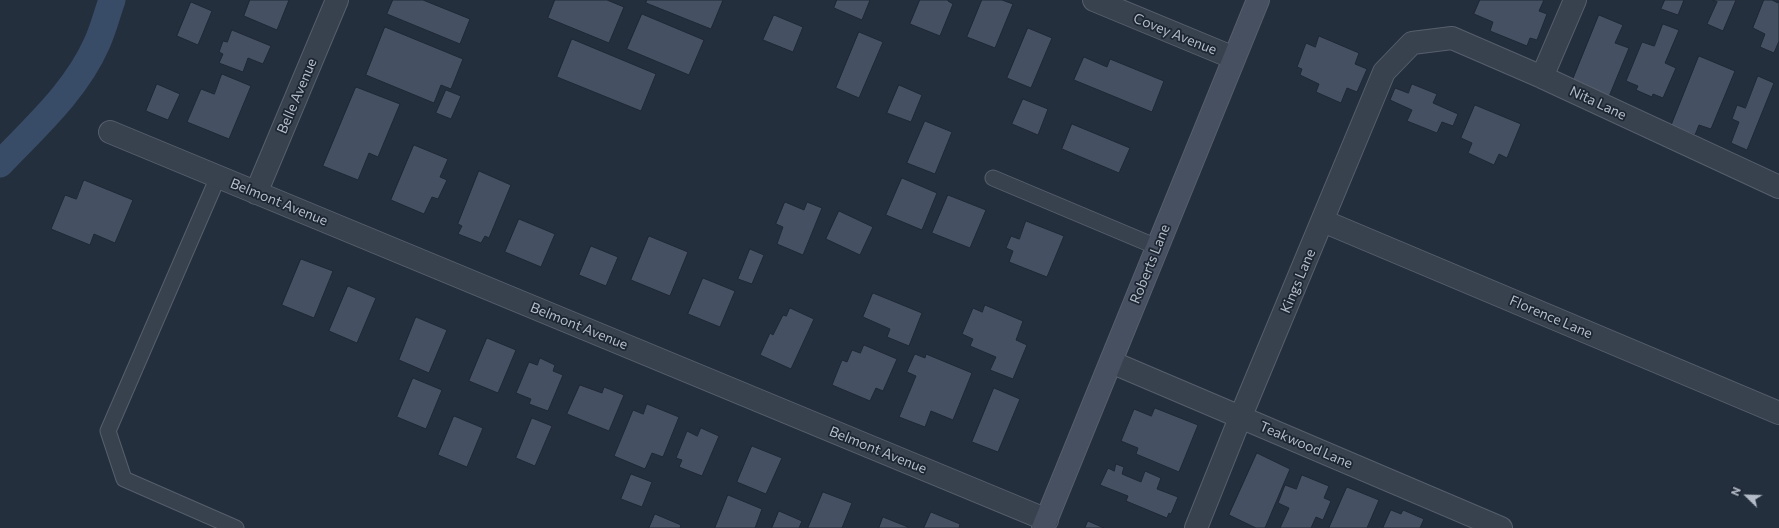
<!DOCTYPE html>
<style>
body{margin:0}
#map{position:relative;width:1779px;height:528px;overflow:hidden;background:#242f3e;font-family:Commissioner,sans-serif}
canvas{display:block}
.north{position:absolute;left:1727px;top:476px;width:40px;height:40px;-webkit-text-stroke:3px #1d2633;paint-order:stroke;rotate:293deg;font-size:11px;font-weight:700;line-height:16px;text-align:center;color:#b4bcc9}
.north::after{content:'';display:block;margin:auto;width:14px;height:18px;background:#b4bcc9;clip-path:polygon(50% 0,100% 100%,50% 72%,0 100%)}
</style>
<div id="map">
<canvas width="1779" height="528"></canvas>
<div class="north">N</div>
</div>
<script>
const ctx = document.querySelector('canvas').getContext('2d');
ctx.lineJoin = 'round';
function strokePath(path, color, width, dash) { ctx.strokeStyle = color; ctx.lineWidth = width; ctx.lineCap = dash ? 'butt' : 'round'; ctx.setLineDash(dash || []); ctx.stroke(path); }
function fill(path, color) { ctx.fillStyle = color; ctx.fill(path, 'evenodd'); }
function drawText(font, color, halo, rows, align = 'center') {
  ctx.font = font + ' Commissioner,sans-serif'; ctx.lineWidth = 3.5; ctx.setLineDash([]); ctx.textBaseline = 'middle'; ctx.strokeStyle = halo; ctx.fillStyle = color; for (const [text, x, y, turn = 0] of rows) {
    ctx.save(); ctx.translate(x, y); ctx.rotate((+turn || 0) * Math.PI / 180); ctx.textAlign = isNaN(turn) ? turn : align; if (halo) ctx.strokeText(text, 0, 0); ctx.fillText(text, 0, 0); ctx.restore();
  }
}
strokePath(new Path2D(`
 M0,164C35,127 76,91 97,43C103,30 107,14 112,0`), '#394c67', 27);
const building = new Path2D(`
 M250,0H289L277,30L244,16Z
 M393,0H423L470,19L460,44L387,14Z
 M555,0H607L624,7L609,43L548,18Z
 M647,0H723L711,29L646,3Z
 M837,0H870L862,20L834,8Z
 M920,0H948V1L953,4L940,36L910,24Z
 M982,0H1002L1013,4L995,48L967,37Z
 M1480,0H1544L1539,11L1547,14L1537,40L1530,38L1527,46L1490,31L1493,22L1474,14Z
 M1665,0H1684L1678,15L1661,9Z
 M1713,0H1736L1723,31L1707,24L1717,2Z
 M1764,0H1772L1778,3L1779,1V41L1774,53L1760,47L1765,34L1753,28Z
 M191,2L212,11L198,45L177,36Z
 M642,14L704,40L689,75L627,49Z
 M774,15L803,27L793,52L763,40Z
 M1599,15L1623,25L1615,43L1629,48L1608,99L1571,84Z
 M1663,24L1679,30L1665,63L1676,68L1663,98L1653,94L1652,97L1636,90L1638,86L1626,81L1642,42L1654,46Z
 M385,27L463,59L451,89L441,85L434,103L366,75Z
 M1028,28L1052,38L1031,88L1007,78Z
 M232,30L271,46L263,64L248,58L243,72L219,63L223,54L219,52L223,41L227,42Z
 M859,32L883,42L859,98L836,88Z
 M1319,36L1359,53L1355,64L1367,69L1357,92L1347,88L1341,103L1316,92L1319,84L1300,75L1302,69L1297,67L1306,43L1315,47Z
 M572,39L656,74L641,111L557,77Z
 M1699,56L1735,71L1711,129L1699,125L1695,135L1671,126Z
 M1084,57L1107,67L1110,59L1164,81L1152,112L1074,80Z
 M222,74L251,86L229,139L187,122L201,89L214,94Z
 M1758,76L1774,83L1747,150L1731,143L1739,122L1732,119L1737,105L1745,108Z
 M157,84L180,94L168,120L146,111Z
 M1412,84L1437,94L1433,103L1458,114L1453,126L1442,122L1437,133L1407,121L1412,110L1390,100L1395,88L1408,93Z
 M899,85L922,95L911,122L887,113Z
 M356,87L400,104L378,157L369,153L358,180L323,166Z
 M446,90L461,96L451,119L436,113Z
 M1023,99L1048,109L1038,135L1012,124Z
 M1475,105L1521,124L1507,158L1499,154L1494,165L1468,153L1472,143L1461,138Z
 M925,121L952,132L935,174L907,163Z
 M1072,124L1130,148L1119,173L1062,149Z
 M414,145L448,159L440,177L447,180L438,199L432,197L424,214L391,200Z
 M479,171L511,185L489,238L485,236L481,243L458,234L462,226L458,224Z
 M902,178L937,193L922,230L886,215Z
 M84,180L133,200L115,243L94,234L90,245L51,229L65,195L76,199Z
 M948,195L986,210L970,248L932,233Z
 M785,202L804,210L807,202L822,208L803,255L777,244L783,227L776,224Z
 M839,211L873,227L860,255L826,239Z
 M519,219L555,234L541,267L505,252Z
 M1026,221L1064,236L1047,277L1009,262L1013,251L1006,248L1011,236L1019,239Z
 M649,236L688,252L670,296L631,280Z
 M591,246L618,257L606,286L579,275Z
 M750,249L764,255L752,284L738,279Z
 M301,259L333,271L314,318L282,305Z
 M703,278L735,291L720,327L688,314Z
 M348,286L376,298L357,343L329,331Z
 M873,293L922,313L909,346L887,337L890,329L863,317Z
 M985,305L1023,321L1016,340L1027,345L1013,379L990,370L996,357L970,346L973,339L962,334L973,308L982,312Z
 M790,308L814,319L791,369L760,355L770,333L773,335L783,315L786,316Z
 M416,317L447,330L429,373L399,360Z
 M487,338L516,350L498,393L469,381Z
 M864,345L897,359L883,391L876,388L870,401L832,385L842,360L847,362L852,350L860,353Z
 M915,354L925,358L926,354L972,373L953,420L931,411L925,427L899,417L916,376L907,372Z
 M540,358L555,365L553,371L563,375L548,411L529,404L531,399L516,393L529,362L537,365Z
 M413,378L442,390L426,429L397,417Z
 M580,385L602,393L604,387L624,395L609,431L567,414Z
 M994,388L1020,399L998,452L972,442Z
 M647,404L679,417L663,457L652,453L645,469L614,456L633,410L643,414Z
 M1155,408L1198,425L1179,472L1136,454L1138,448L1121,441L1134,409L1151,416Z
 M454,416L483,428L467,467L438,455Z
 M532,418L552,426L535,466L516,458Z
 M701,428L719,436L702,476L679,467L682,460L676,458L687,431L697,436Z
 M752,446L782,458L766,494L737,482Z
 M1257,453L1290,469L1265,528H1256L1229,515Z
 M1116,464L1124,467L1122,474L1141,482L1145,471L1161,478L1157,489L1178,497L1171,514L1169,513L1167,518L1126,501L1128,496L1100,485L1108,468L1114,471Z
 M631,474L652,482L642,507L621,499Z
 M1302,475L1329,486L1324,498L1331,501L1323,520L1316,517L1311,528H1280L1289,508L1278,503L1285,485L1296,489Z
 M1347,487L1379,500L1367,528H1329Z
 M823,492L852,503L842,528H808Z
 M728,495L762,509L755,528H715Z
 M1391,510L1401,514L1403,510L1424,519L1420,528H1383Z
 M779,511L802,521L799,528H772Z
 M931,512L960,524L959,528H924Z
 M655,514L681,525L680,528H649Z
 M883,517L908,527V528H879Z
 M1088,521L1104,528H1085Z`);
fill(building, '#455162');
strokePath(building, '#1f2835', 1);
const lane = new Path2D(`
 M218,177L108,431L124,479L236,528
 M993,178L1157,247`);
const street = new Path2D(`
 M1094,0L1234,58
 M1542,77L1575,0
 M110,132L1047,520
 M256,193L337,0
 M1323,221L1779,413
 M1111,362L1501,528
 M1196,528L1240,418L1384,72L1412,43L1452,38L1542,77L1779,187`);
const secondary = new Path2D(`
 M1043,528L1258,0`);
strokePath(lane, '#565f6c', 17);
strokePath(street, '#565f6c', 24);
strokePath(secondary, '#565f6c', 24);
strokePath(lane, '#38414e', 15);
strokePath(street, '#38414e', 22);
strokePath(secondary, '#465061', 22);
drawText('14px', '#b4bcc9', '#1d2633', [
 ["Covey Avenue",1175,34,22],
 ["Belle Avenue",297,96,-67],
 ["Nita Lane",1598,103,25],
 ["Belmont Avenue",279,202,22],
 ["Roberts Lane",1150,264,-68],
 ["Kings Lane",1298,281,-67],
 ["Florence Lane",1551,317,23],
 ["Belmont Avenue",579,326,22],
 ["Teakwood Lane",1306,445,23],
 ["Belmont Avenue",878,450,22]
]);
</script>
